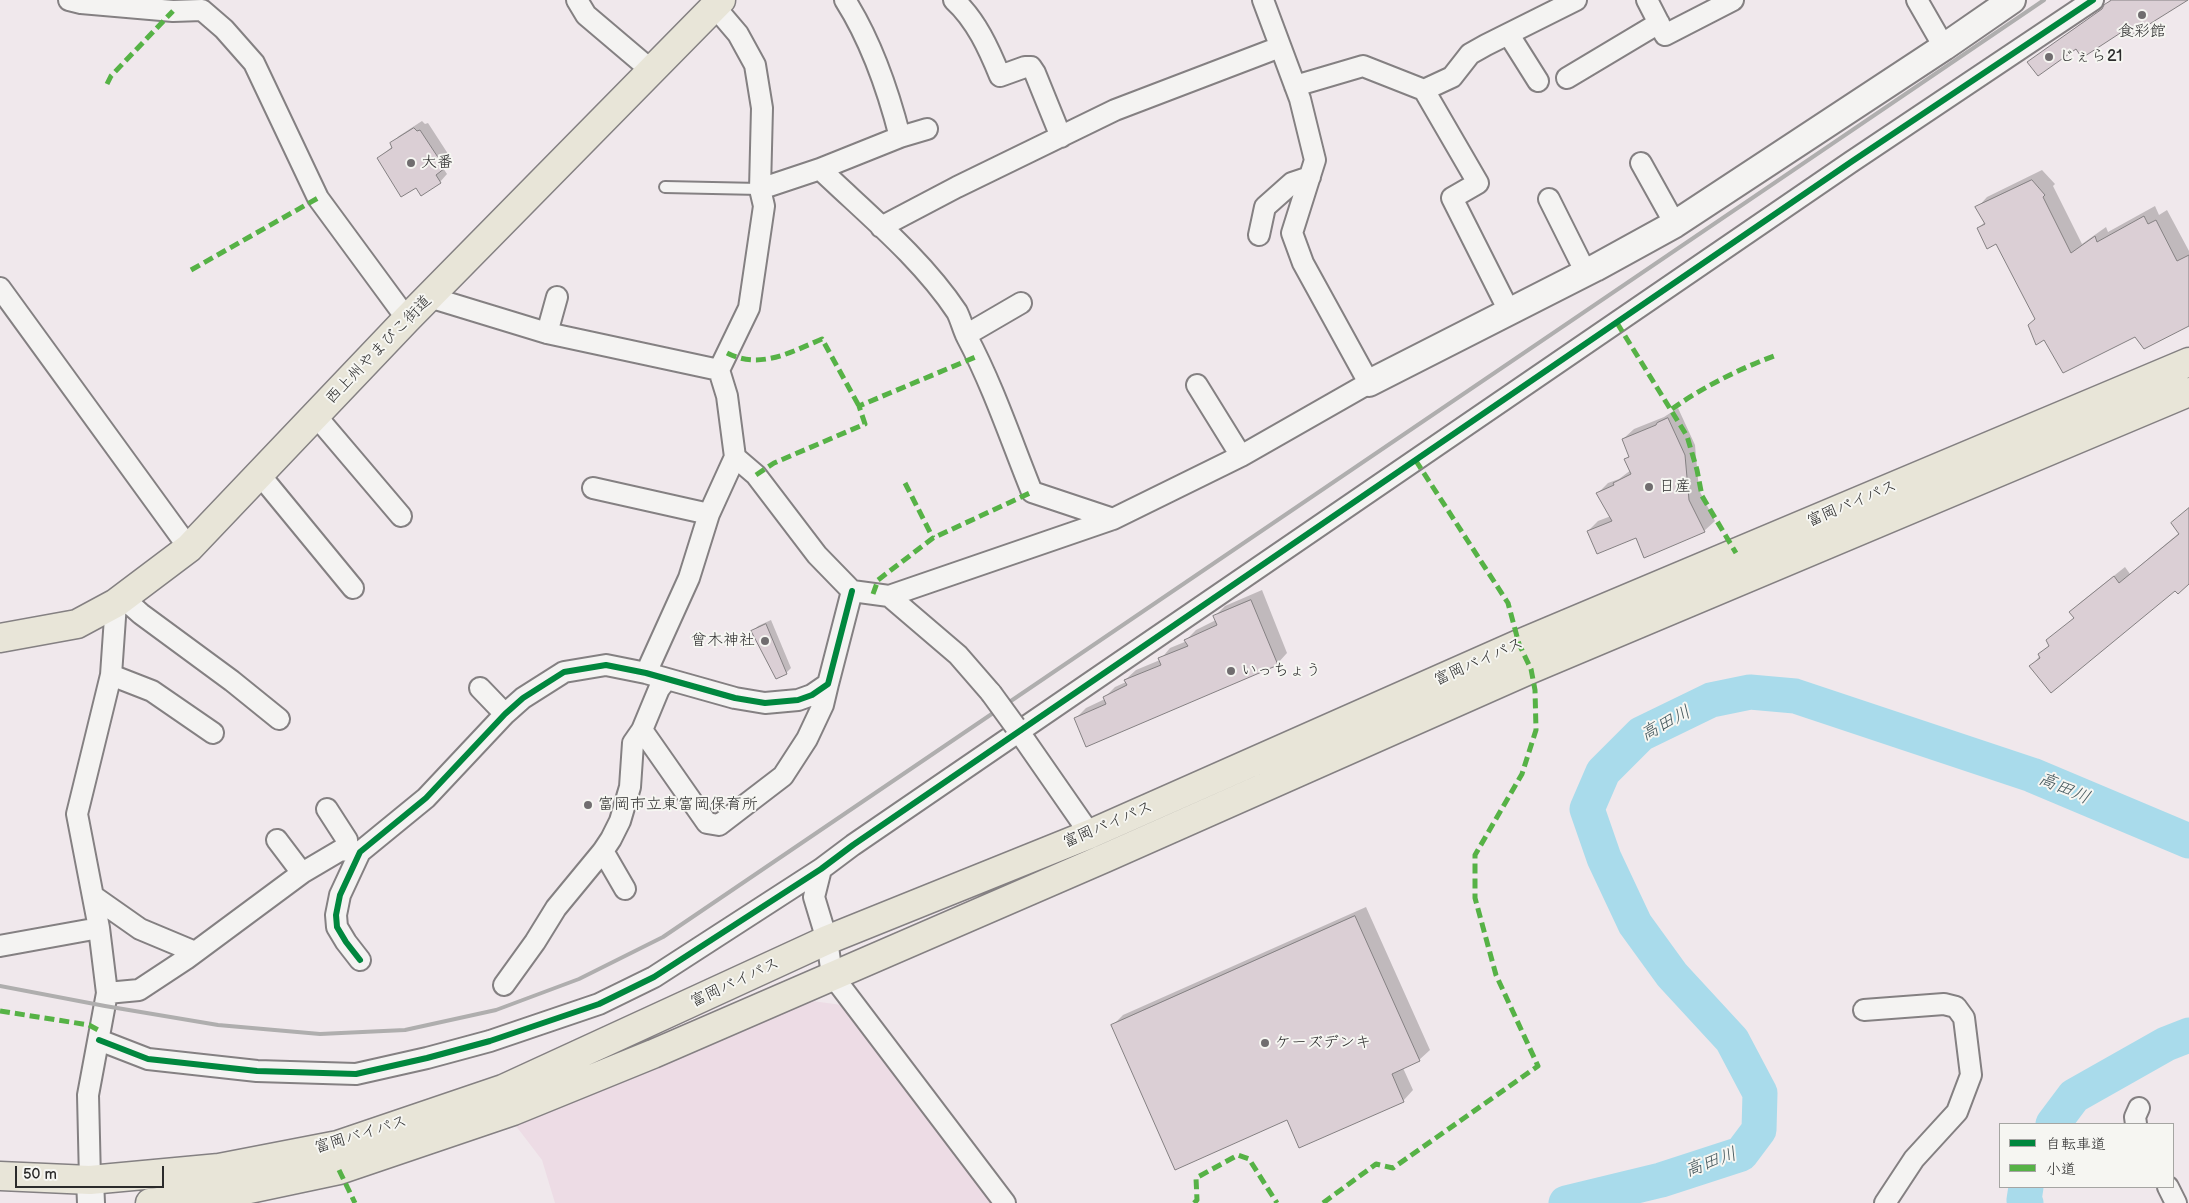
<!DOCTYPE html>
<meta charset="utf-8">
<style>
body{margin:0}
#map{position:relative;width:2189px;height:1203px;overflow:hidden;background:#f0e8ec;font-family:"Balsamiq Sans","Klee One",sans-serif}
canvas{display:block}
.legend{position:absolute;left:1999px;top:1123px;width:175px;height:65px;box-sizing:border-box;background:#f6f6f2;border:1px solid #a5a5a2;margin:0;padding:6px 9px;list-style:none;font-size:15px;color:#2b2b2b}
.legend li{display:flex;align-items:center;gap:10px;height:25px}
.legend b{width:25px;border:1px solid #a5a5a2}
.scale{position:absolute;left:15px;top:1166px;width:149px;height:22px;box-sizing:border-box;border:2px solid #2b2b2b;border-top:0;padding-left:6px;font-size:15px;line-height:18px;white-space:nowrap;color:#2b2b2b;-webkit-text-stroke:4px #f6f6f2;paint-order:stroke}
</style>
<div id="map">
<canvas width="2189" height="1203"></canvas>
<ul class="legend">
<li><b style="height:6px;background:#00873e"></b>自転車道</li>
<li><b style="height:6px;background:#56b246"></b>小道</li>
</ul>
<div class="scale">50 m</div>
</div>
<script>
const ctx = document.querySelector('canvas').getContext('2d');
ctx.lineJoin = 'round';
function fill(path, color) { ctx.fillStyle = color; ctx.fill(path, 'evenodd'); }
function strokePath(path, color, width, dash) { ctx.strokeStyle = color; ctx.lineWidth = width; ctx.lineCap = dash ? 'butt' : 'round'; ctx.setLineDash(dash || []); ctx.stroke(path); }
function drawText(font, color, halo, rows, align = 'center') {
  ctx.font = font + ' "Balsamiq Sans","Klee One",sans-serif'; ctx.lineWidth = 4; ctx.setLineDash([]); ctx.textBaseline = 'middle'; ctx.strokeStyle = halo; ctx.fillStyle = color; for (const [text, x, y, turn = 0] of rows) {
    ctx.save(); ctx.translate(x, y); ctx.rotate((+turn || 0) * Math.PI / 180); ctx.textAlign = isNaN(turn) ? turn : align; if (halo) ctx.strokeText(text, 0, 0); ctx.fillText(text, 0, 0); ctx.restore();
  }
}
fill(new Path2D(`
 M812,1001L842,1005L991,1203H555L542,1160L516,1126Z`), '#eddce5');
fill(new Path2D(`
 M2110,0H2186L2076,48L2029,62L2104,7Z
 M422,121L425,124L428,123L452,160L443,168L447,174L440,182L416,186L378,158L393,146L391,144L399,136Z
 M2042,170L2055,184L2053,186L2082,244L2106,227L2108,232L2155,206L2159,215L2167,210L2189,251V325L2135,335L2036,318L1997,242L1978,228L1985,222L1977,208L1987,197Z
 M1678,408L1695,445L1699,490L1715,521L1704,531L1636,537L1588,531L1598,521L1611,516L1598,493L1608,483L1619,479L1631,470L1626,459L1630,455L1623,439L1634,429L1664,417Z
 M2189,508V582L2031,666L2050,644L2048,640L2075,617L2071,612L2081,602L2125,567L2130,574L2179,533L2172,523Z
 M1262,590L1287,653L1277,664L1076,718L1086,708L1105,699L1104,698L1115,687L1126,682L1125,680L1136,670L1160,660L1170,648L1187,641L1186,640L1196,630L1216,620L1215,616L1225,606Z
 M771,620L791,668L786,673L753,631L758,626Z
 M1366,907L1430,1050L1419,1060L1403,1068L1413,1090L1403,1101L1288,1119L1112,1026L1123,1015Z`), '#0003');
strokePath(new Path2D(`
 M2053,1124L2074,1096L2166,1044L2189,1035
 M1566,1203L1661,1180L1741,1154L1759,1130L1760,1093L1732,1040L1672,975L1635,924L1604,858L1587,809L1603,772L1641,734L1711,700L1750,692L1795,696L2032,775L2189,841
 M2026,1203L2024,1200L2026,1187`), '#a9dbeb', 35);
const building = new Path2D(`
 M2112,0H2188L2132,35L2128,28L2082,58L2076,49L2038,76L2027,62L2102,9L2104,5Z
 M414,128L417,131L420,130L445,168L436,175L441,183L421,196L416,188L401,197L377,158L392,148L390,143Z
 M2032,180L2045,195L2043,197L2071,253L2095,236L2097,242L2144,216L2148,224L2156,220L2177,261L2189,255V326L2144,349L2135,337L2063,373L2044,340L2036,345L2028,325L2035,319L1996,244L1987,249L1977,228L1985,224L1975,207Z
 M1668,418L1685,455L1689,500L1705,532L1644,558L1636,538L1597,554L1587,531L1612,521L1596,493L1614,485L1613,483L1631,474L1624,459L1629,457L1622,439L1656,425L1657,423Z
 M2189,508V584L2178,594L2175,591L2051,693L2029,666L2040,658L2038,654L2049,646L2046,640L2074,618L2069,612L2114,576L2119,583L2179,534L2171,523Z
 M1251,600L1278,665L1086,747L1074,718L1106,704L1103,697L1127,685L1124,680L1161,665L1158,658L1188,646L1184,640L1217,625L1213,616Z
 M766,624L787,674L776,679L751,631Z
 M1355,916L1420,1061L1392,1074L1404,1102L1299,1148L1287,1120L1175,1170L1111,1025Z`);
fill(building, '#dbcfd5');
strokePath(building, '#848082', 1);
const service = new Path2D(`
 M665,187L760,189`);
const minor = new Path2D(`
 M69,0L81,3L173,11L202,10L224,29L254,63L318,198L407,319
 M577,0L586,15L652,71
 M845,0C871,41 888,90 900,137
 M954,0C976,20 989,49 1000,76L1025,67H1031L1035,73L1061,137
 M1647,0L1665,35L1733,0
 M1917,0L1944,47
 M715,7L738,34L755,65L762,108L760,189L764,206L749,308L719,370L727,396L735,457L756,475L817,555L852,591L889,596L1113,519L1241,456L1369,383L1303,263L1292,233L1315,160L1300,99L1263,0
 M1509,35L1538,81
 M1567,78L1659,23
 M1295,86L1363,66L1424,90L1478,183L1452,198L1509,311
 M1424,90L1452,77L1470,54L1486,45L1576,0
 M1641,163L1675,224
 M820,169L900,137L927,129
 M760,189L820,169C867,214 921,258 957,312C961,320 963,329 967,337C993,386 1011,440 1032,492L1113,519
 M1549,199L1586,273
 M881,227L957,187L1115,110L1280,47
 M1259,235L1265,207L1292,183L1310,177
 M0,288L189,548
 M429,297L547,333L719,370
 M547,333L557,297
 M966,335L1021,303
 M1197,385L1241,456
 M316,416L401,516
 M260,475L353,588
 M593,488L709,514
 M889,596L958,655L991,693
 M123,598L141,614L232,681L279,719
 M646,673L689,578L709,514L735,457
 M111,675L152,691L213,733
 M480,688L505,714
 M1015,726L1090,834
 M642,730L707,823L719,825L783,776L807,739L823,705L828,684
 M327,809L347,840L348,851
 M277,840L302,873
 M603,851L625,889
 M821,869L814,897L827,940L832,975L1005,1203
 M93,896L140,929L195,952
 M0,946L99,928
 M360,960L346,942L337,927L336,915L340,895L360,852L426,798L505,714L523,698L564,672L606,665L646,673L735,698L765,703L798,700L812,695L828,684L852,591
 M504,985L535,942L556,908L603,851L611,839L620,821L630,787L633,743L642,730L659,689L666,680
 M107,993L139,990L186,959L302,873L341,850L360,852
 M1864,1010L1944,1004L1956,1007L1964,1018L1971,1075L1957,1112L1914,1159L1885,1203
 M99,1040L148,1059L257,1071L356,1074L427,1058L490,1041L599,1004L654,977L821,869L853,845L1851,162L2093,0
 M2136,1124L2135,1117L2139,1108
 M90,1180L88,1095L107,993L99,928L77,814L111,675L116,603
 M2168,1187L2176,1203`);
const tertiary = new Path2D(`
 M1369,383L1595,268L1675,224L1944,47L2012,0
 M90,1180L91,1203`);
const trunk = new Path2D(`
 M0,638L77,624L116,603L189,548L407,319L721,0
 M0,1176L90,1180L219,1168L338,1145L503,1089L827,940L1090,834L1519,644L2189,362
 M150,1203L226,1194L339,1170L513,1111L653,1054L1105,858L1531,669L2189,392`);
strokePath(service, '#848082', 14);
strokePath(minor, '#848082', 24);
strokePath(tertiary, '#848082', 30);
strokePath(trunk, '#848082', 31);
strokePath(service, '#f4f3f2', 10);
strokePath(minor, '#f4f3f2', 20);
strokePath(tertiary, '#f4f3f2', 26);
strokePath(trunk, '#e8e5d8', 28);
strokePath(new Path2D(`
 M0,986L105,1006L218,1025L320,1034L405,1030L496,1010L579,979L663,937L2044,0`), '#afaeae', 4);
const minorBridge = new Path2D(`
 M991,693L1015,726`);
strokePath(minorBridge, '#848082', 24, []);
strokePath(minorBridge, '#f4f3f2', 20);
strokePath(new Path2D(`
 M107,84L111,76L173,11
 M191,270L318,198
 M1617,323L1687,436L1697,470L1702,496L1736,553
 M727,353C760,370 791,352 822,339L859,406
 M1672,409C1703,387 1739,369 1774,356
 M756,475L774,463L865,424L859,406L978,356
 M905,483L933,538
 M873,594L878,580L933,538L1032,492
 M0,1011L89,1025L100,1031
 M339,1170L355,1203
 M1194,1203L1197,1200L1196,1178L1238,1155L1249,1159L1277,1203
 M1323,1203L1376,1164L1393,1168L1538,1066L1496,975L1475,898V855L1522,774L1536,730L1535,690L1531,669L1519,644L1508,603L1416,461`), '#56b246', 5, [10, 5]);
strokePath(new Path2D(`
 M360,960L346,942L337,927L336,915L340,895L360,852L426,798L505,714L523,698L564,672L606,665L646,673L735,698L765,703L798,700L812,695L828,684L852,591
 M99,1040L148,1059L257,1071L356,1074L427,1058L490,1041L599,1004L654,977L821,869L853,845L1851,162L2093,0`), '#00873e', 6);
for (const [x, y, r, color] of [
 [2142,15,5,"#706d6f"],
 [2049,57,5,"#706d6f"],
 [411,163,5,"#706d6f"],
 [1649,487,5,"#706d6f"],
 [765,641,5,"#706d6f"],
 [1231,671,5,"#706d6f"],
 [588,805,5,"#706d6f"],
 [1265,1043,5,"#706d6f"]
]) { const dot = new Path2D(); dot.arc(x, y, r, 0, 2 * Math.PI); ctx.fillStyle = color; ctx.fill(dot); strokePath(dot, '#f6f6f2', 2); }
drawText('16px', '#2b2b2b', '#f6f6f2', [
 ["食彩館",2142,32,"center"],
 ["じぇら21",2059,57],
 ["大番",421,163],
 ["日産",1659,487],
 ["曾木神社",755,641,"right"],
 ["いっちょう",1241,671],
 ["富岡市立東富岡保育所",598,805],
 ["ケーズデンキ",1275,1043]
], 'left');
drawText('16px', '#2b2b2b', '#f6f6f2', [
 ["西上州やまびこ街道",379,350,-46],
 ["富岡バイパス",1852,504,-23],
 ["富岡バイパス",1479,662,-24],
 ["富岡バイパス",1108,825,-23],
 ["富岡バイパス",735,983,-25],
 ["富岡バイパス",361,1135,-17]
]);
drawText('italic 18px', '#43565b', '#f6f6f2', [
 ["高田川",1666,724,-28],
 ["高田川",2064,789,23],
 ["高田川",1711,1163,-20]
]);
</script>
